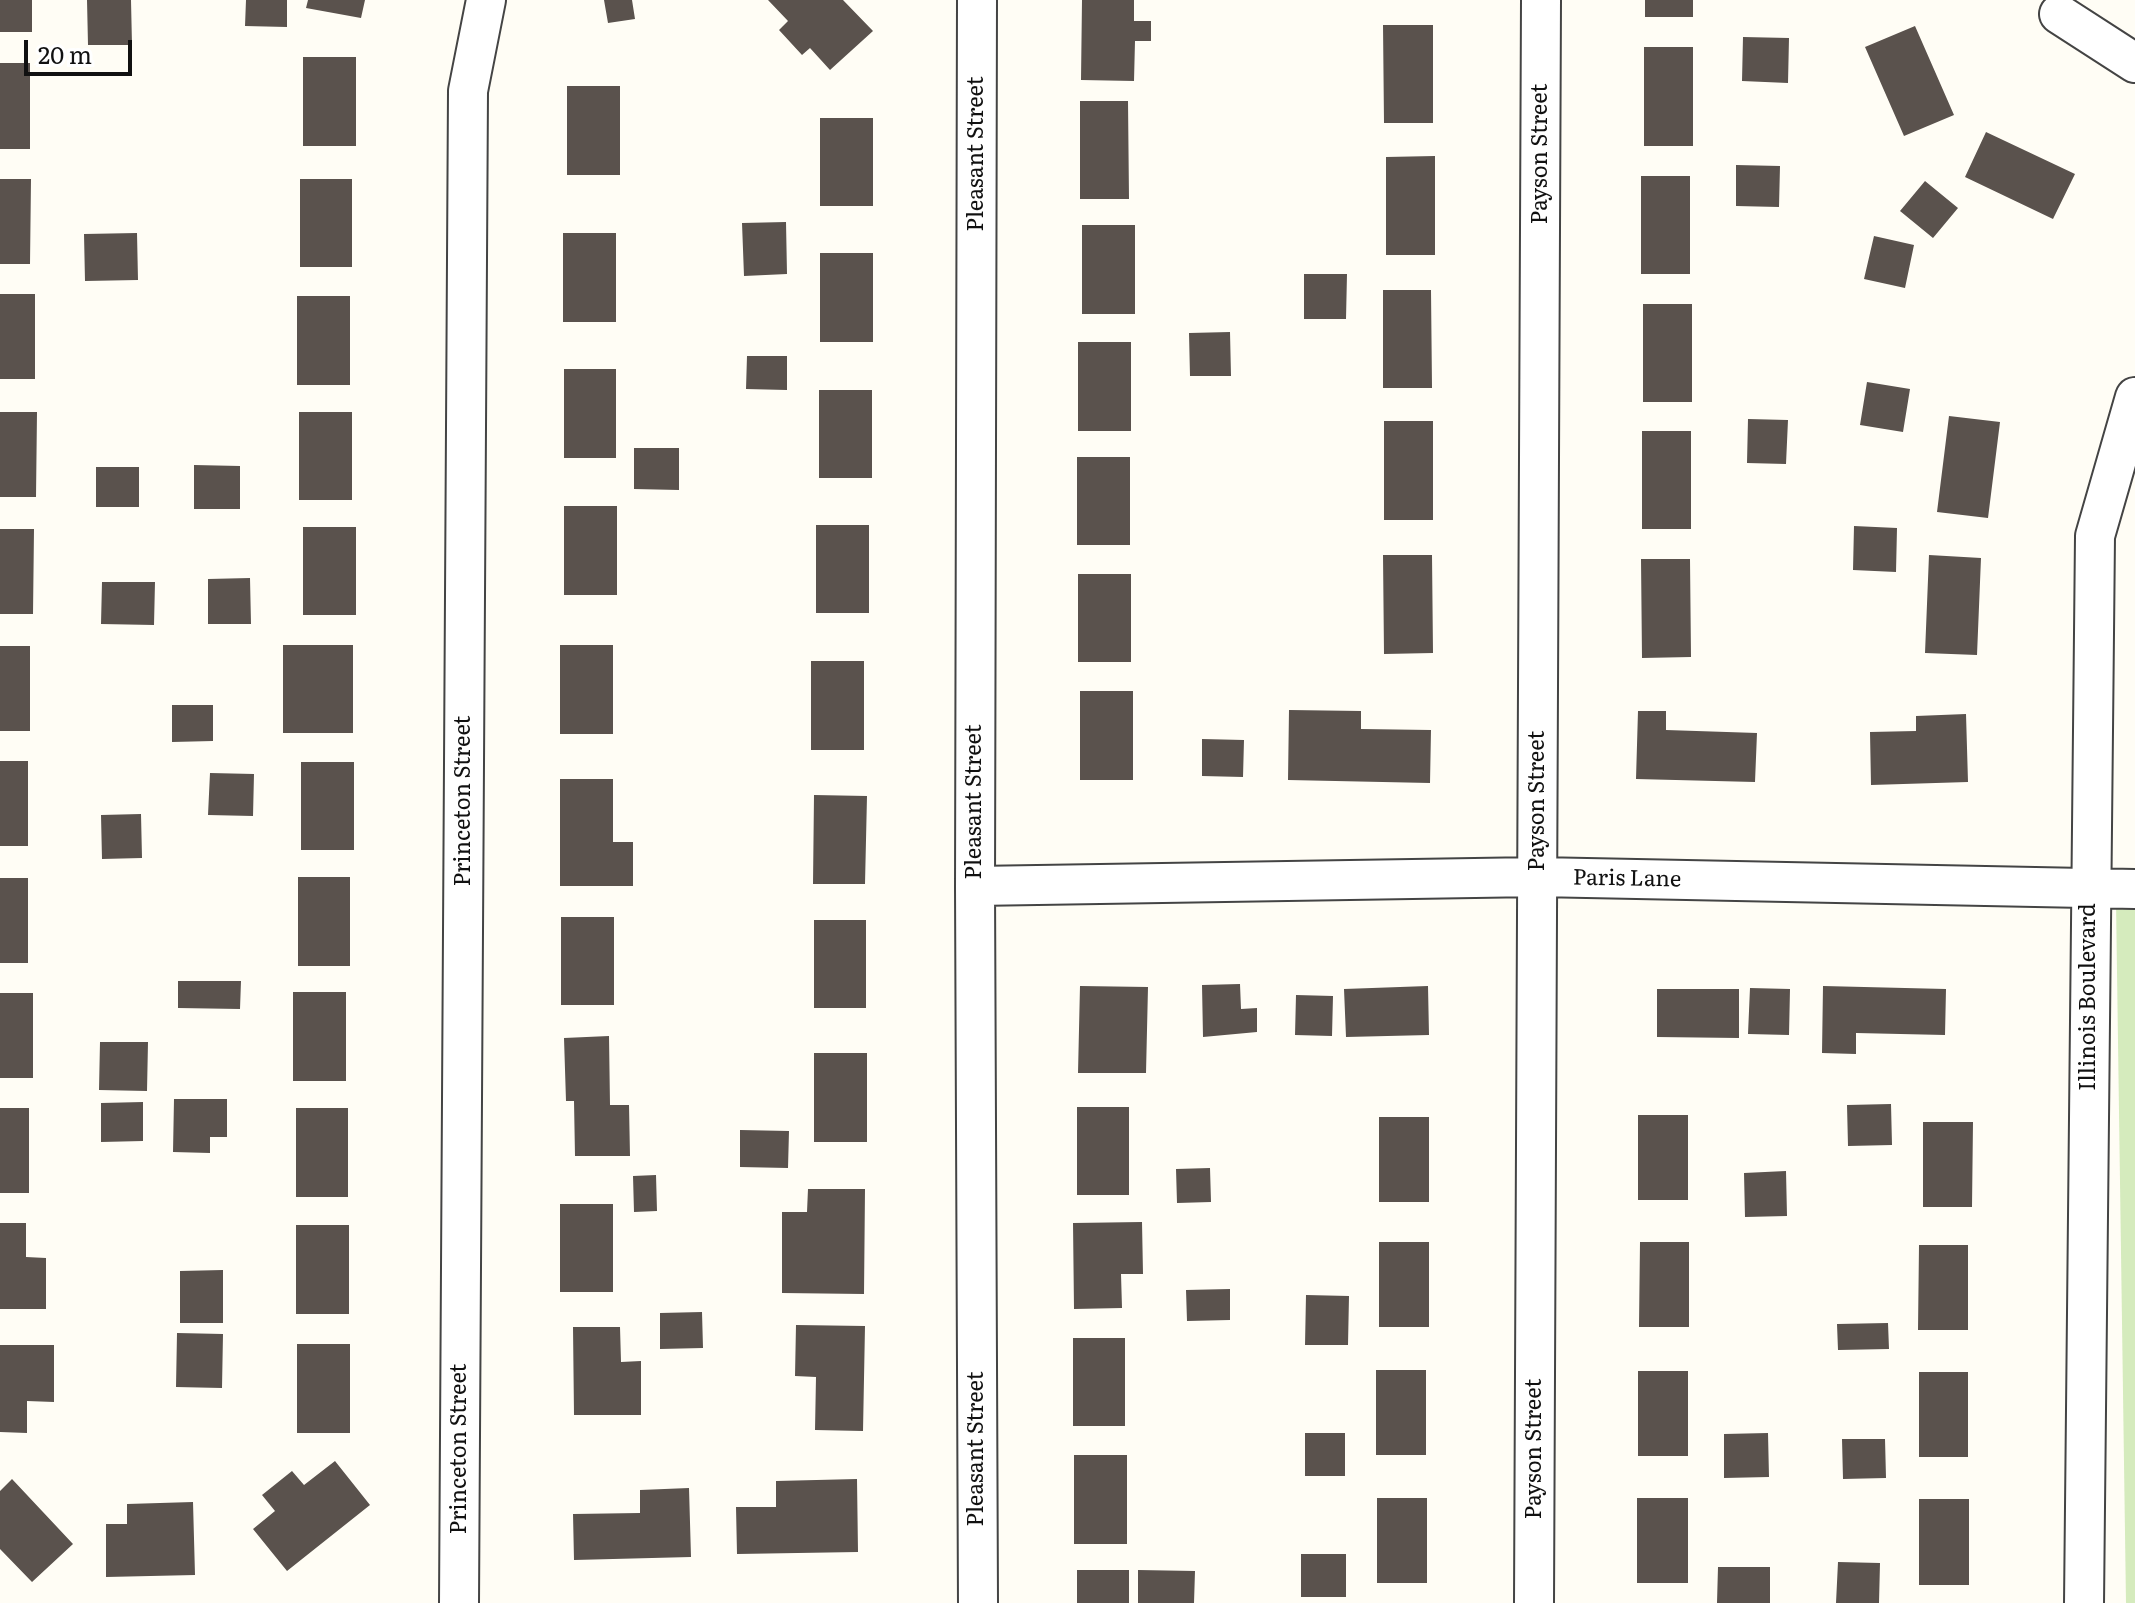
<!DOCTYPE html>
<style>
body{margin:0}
#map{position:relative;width:2135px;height:1603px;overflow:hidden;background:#fffdf5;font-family:Literata,serif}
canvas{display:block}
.scale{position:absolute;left:24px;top:40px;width:108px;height:36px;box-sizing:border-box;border:4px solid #111;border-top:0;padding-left:10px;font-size:24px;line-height:28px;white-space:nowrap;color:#111;-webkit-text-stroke:6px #fff;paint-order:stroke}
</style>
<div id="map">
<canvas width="2135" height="1603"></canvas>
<div class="scale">20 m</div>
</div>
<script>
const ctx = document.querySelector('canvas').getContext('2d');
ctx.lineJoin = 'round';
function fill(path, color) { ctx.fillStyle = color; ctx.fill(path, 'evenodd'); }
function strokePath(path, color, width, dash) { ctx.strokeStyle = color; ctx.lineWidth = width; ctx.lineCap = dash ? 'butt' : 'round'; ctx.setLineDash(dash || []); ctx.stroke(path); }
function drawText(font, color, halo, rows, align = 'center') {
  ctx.font = font + ' Literata,serif'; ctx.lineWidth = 8; ctx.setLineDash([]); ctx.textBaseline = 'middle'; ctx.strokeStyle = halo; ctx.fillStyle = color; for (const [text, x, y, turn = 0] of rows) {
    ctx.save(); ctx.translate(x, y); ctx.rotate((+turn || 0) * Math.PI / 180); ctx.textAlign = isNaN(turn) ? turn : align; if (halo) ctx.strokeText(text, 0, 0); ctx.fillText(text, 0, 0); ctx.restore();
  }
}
fill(new Path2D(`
 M2116,901L2135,902V1603H2126Z`), '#d5ebbd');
fill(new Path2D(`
 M0,0H32V32H0Z
 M87,0H131L132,45H88Z
 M246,0H287V27L245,26Z
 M308,0H365L361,18L306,8Z
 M604,0H632L635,19L608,23Z
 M768,0H843L873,31L830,70L810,48L802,55L779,30L788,21Z
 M1082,0H1134V21H1151V41H1135L1134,81L1081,80Z
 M1645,0H1693V17H1645Z
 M1383,25H1433V123H1384Z
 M1915,26L1954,115L1904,136L1865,47Z
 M1743,37L1789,38L1788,83L1742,81Z
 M1644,47H1693V146H1644Z
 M303,57H356V146H303Z
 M0,63H30V149H0Z
 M567,86H620V175H567Z
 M1080,101H1128L1129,199H1080Z
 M820,118H873V206H820Z
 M1986,132L2075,174L2053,219L1965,177Z
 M1435,156V255H1386V157Z
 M1736,165L1780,166L1779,207L1736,206Z
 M1641,176H1690V274H1641Z
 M0,179H31L30,264H0Z
 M300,179H352V267H300Z
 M1925,181L1958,208L1933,238L1900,211Z
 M786,222L787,274L744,276L742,223Z
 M1082,225H1135V314H1082Z
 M137,233L138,280L85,281L84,234Z
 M563,233H616V322H563Z
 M1874,236L1914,245L1905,288L1864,279Z
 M820,253H873V342H820Z
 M1304,274H1347L1346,319H1304Z
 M1383,290H1431L1432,388H1383Z
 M0,294H35V379H0Z
 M297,296H350V385H297Z
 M1643,304H1692V402H1643Z
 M1230,332L1231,376H1190L1189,333Z
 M1078,342H1131V431H1078Z
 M747,356H787V390L746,389Z
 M564,369H616V458H564Z
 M1867,382L1910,389L1903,432L1860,425Z
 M819,390H872V478H819Z
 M0,412H37L36,497H0Z
 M299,412H352V500H299Z
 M1949,416L2000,422L1988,518L1937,512Z
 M1748,419L1788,420L1786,464L1747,463Z
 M1384,421H1433V520H1384Z
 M1642,431H1691V529H1642Z
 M634,448H679V490L634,489Z
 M1077,457H1130V545H1077Z
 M194,465L240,466V509H194Z
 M96,467H139V507H96Z
 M564,506H617V595H564Z
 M816,525H869V613H816Z
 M1854,526L1897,528L1896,572L1853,570Z
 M303,527H356V615H303Z
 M0,529H34L33,614H0Z
 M1383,555H1432L1433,653L1384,654Z
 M1929,555L1981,558L1977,655L1925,653Z
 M1641,559H1690L1691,657L1642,658Z
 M1078,574H1131V662H1078Z
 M250,578L251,624H208V579Z
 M102,582H155L154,625L101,624Z
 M283,645H353V733H283Z
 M560,645H613V734H560Z
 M0,646H30V731H0Z
 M811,661H864V750H811Z
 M1080,691H1133V780H1080Z
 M172,705H213V741L172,742Z
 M1289,710L1361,711V729L1431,730L1430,783L1288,780Z
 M1638,711H1666V730L1757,733L1755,782L1636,779Z
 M1966,714L1968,782L1871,785L1870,732L1916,731V716Z
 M1202,739L1244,740L1243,777L1202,776Z
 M0,761H28V846H0Z
 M301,762H354V850H301Z
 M210,773L254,774L253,816L208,815Z
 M560,779H613V842H633V886H560Z
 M814,795L867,796L865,884H813Z
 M141,814L142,858L102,859L101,815Z
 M298,877H350V966H298Z
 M0,878H28V963H0Z
 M561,917H614V1005H561Z
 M814,920H866V1008H814Z
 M178,981H241L240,1009L178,1008Z
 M1240,984L1241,1009L1257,1008V1032L1203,1037L1202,985Z
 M1080,986L1148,987L1146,1073H1078Z
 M1428,986L1429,1035L1346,1037L1344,989Z
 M1823,986L1946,989L1945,1035L1856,1033V1054L1822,1053Z
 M1750,988L1790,989L1789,1035L1748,1034Z
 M1657,989H1739V1038L1657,1037Z
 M293,992H346V1081H293Z
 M0,993H33V1078H0Z
 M1296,995L1333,996L1332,1036L1295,1035Z
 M609,1036L610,1105H629L630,1156H575L574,1101H566L564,1038Z
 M100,1042H148L147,1091L99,1090Z
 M814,1053H867V1142H814Z
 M174,1099H227V1137H210V1153L173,1152Z
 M143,1102V1141L101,1142V1103Z
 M1891,1104L1892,1145L1848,1146L1847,1105Z
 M1077,1107H1129V1195H1077Z
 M0,1108H29V1193H0Z
 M296,1108H348V1197H296Z
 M1638,1115H1688V1200H1638Z
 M1379,1117H1429V1202H1379Z
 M1923,1122H1973L1972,1207H1923Z
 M740,1130L789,1131L788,1168L740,1167Z
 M1210,1168L1211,1202L1177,1203L1176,1169Z
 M1786,1171L1787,1216L1745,1217L1744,1173Z
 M656,1175L657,1211L634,1212L633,1176Z
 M808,1189H865L864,1294L782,1293V1212H807Z
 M560,1204H613V1292H560Z
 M1142,1222L1143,1274H1121L1122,1308L1074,1309L1073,1223Z
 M0,1223H26V1257L46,1258V1309H0Z
 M296,1225H349V1314H296Z
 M1379,1242H1429V1327H1379Z
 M1640,1242H1689V1327H1639Z
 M1919,1245H1968V1330H1918Z
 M223,1270V1323H180V1271Z
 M1230,1289V1320L1187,1321L1186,1290Z
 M1306,1295L1349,1296L1348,1345H1305Z
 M702,1312L703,1348L660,1349V1313Z
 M1888,1323L1889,1349L1838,1350L1837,1324Z
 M796,1325L865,1326L863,1431L815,1430L816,1377L795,1376Z
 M573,1327H620L621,1362L641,1361V1415H574Z
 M177,1333L223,1334L222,1388L176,1387Z
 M1073,1338H1125V1426H1073Z
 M297,1344H350V1433H297Z
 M0,1345H54V1402L27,1401V1433L0,1432Z
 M1376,1370H1426V1455H1376Z
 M1638,1371H1688V1456H1638Z
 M1919,1372H1968V1457H1919Z
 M1305,1433H1345V1476H1305Z
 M1768,1433L1769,1477L1724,1478V1434Z
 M1842,1439H1885L1886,1478L1843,1479Z
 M1074,1455H1127V1544H1074Z
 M335,1461L370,1505L287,1571L253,1529L275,1511L262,1495L292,1471L304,1485Z
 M12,1479L73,1544L32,1582L0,1549V1491Z
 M857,1479L858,1552L737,1554L736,1507H776V1481Z
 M689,1488L691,1557L574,1560L573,1514L640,1513V1490Z
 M1377,1498H1427V1583H1377Z
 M1637,1498H1688V1583H1637Z
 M1919,1499H1969V1585H1919Z
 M193,1502L195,1575L106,1577V1524H127V1504Z
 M1301,1554H1346V1597H1301Z
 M1838,1562L1880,1563L1879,1603H1836Z
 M1718,1567H1770V1603H1717Z
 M1077,1570H1129V1603H1077Z
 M1138,1570L1195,1571L1194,1603H1138Z`), '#5a524d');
const minor = new Path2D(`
 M977,0L975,886L978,1603
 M2059,14L2135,63
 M975,886L1537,877L2135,889
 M459,1603L468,91L486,0
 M1534,1603L1541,0
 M2084,1603L2095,536L2135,397`);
strokePath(minor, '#444', 42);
strokePath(minor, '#fff', 38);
drawText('22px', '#111', '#fff', [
 ["Pleasant Street",977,154,-90],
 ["Payson Street",1541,154,-90],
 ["Princeton Street",464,801,-90],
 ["Payson Street",1538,801,-90],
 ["Pleasant Street",975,802,-90],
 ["Paris Lane",1627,879,1],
 ["Illinois Boulevard",2089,997,-90],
 ["Princeton Street",460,1449,-90],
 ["Pleasant Street",977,1449,-90],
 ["Payson Street",1535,1449,-90]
]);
</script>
